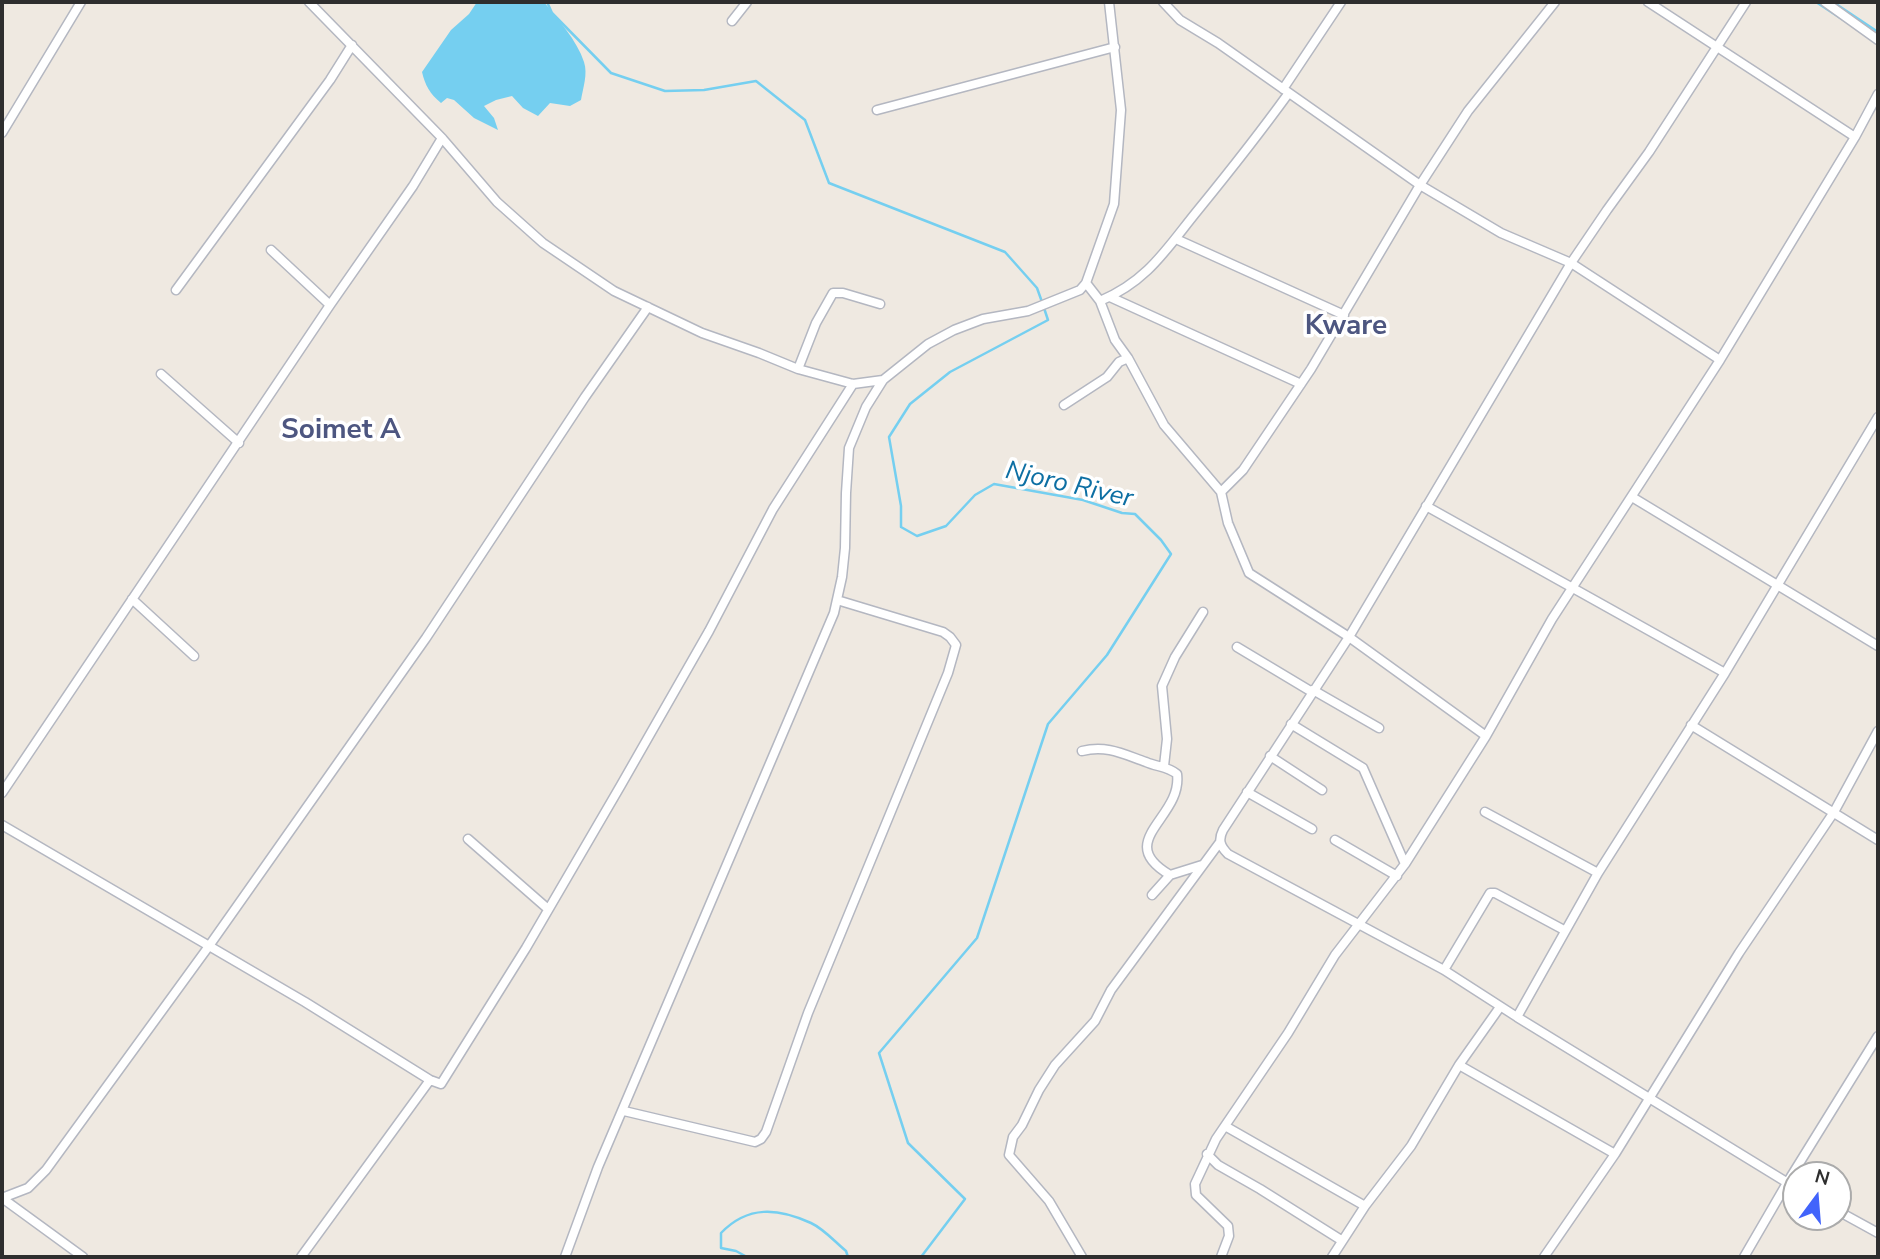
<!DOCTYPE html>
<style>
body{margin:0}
#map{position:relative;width:1880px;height:1259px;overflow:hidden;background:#efe9e1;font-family:"Nunito Sans",sans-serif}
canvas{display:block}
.frame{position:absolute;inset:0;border:4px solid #2e2e2e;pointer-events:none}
.north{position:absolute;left:1782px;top:1161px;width:70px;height:70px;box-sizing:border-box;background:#fff;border:2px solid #ababab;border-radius:50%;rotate:16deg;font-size:19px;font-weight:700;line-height:28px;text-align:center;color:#2e2e2e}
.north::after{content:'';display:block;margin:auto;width:24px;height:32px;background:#4264fb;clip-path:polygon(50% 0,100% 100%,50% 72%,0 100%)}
</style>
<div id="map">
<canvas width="1880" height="1259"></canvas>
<div class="frame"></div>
<div class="north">N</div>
</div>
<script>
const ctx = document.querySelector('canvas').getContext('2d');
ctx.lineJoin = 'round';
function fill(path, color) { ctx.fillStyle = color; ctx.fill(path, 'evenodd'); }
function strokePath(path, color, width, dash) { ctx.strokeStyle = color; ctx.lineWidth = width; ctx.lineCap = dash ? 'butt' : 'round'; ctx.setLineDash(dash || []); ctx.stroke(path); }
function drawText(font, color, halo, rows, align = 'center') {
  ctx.font = font + ' "Nunito Sans",sans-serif'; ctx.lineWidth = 7; ctx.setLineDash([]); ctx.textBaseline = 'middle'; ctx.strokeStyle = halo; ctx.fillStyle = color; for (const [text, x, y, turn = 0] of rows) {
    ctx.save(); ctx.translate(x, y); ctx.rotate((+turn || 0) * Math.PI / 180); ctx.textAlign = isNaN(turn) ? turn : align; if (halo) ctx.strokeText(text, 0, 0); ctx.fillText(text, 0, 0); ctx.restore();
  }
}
fill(new Path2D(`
 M477,2H544C558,20 577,40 584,62C588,74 583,88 581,100L570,106L550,103L538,116L523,108L512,96L496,100L484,106L494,118L498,130L474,118L454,100L447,98L441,103C430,94 425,85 422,72L451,30L469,14Z`), '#75cff0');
strokePath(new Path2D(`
 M547,2L552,13L611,73L665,91L704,90L756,81L805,120L829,183L1005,252L1037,288L1042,302
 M1816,2L1851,25
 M1833,2L1878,32
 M747,1257L736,1251L721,1248V1233C748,1205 778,1208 811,1223C824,1229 835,1242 846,1251L848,1257
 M921,1257L965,1199L908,1143L879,1053L977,938L1048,724L1107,655L1171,554L1161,540L1135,514L1122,513L1083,500L994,484L975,495L946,526L917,536L901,527V506L889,437L910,404L950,372L1048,320L1044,308`), '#75cff0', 2.5);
const street = new Path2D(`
 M309,2L442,138L497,202L543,243L614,291L702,333L759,353L798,369L853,384L883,380
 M1163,2L1180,20L1218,43L1420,185L1501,233L1571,263L1720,360
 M1648,2L1855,137
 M1746,2L1649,152L1607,210L1571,263L1349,637L1223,830C1218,840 1220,846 1228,854L1444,970L1517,1017L1796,1188
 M1825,2L1878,40
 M732,21L747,2
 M1283,89L1341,2
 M877,110L1115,47
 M2,133L81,2
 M1176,239L1344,315
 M271,250L330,305
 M1086,283L1100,301L1115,340L1128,358L1164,425L1221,492L1228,523L1249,573L1349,637L1486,736
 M176,290L330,80L352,45
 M1110,297L1301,384
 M1100,301C1148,281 1167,248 1198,210C1229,172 1259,134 1288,94
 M798,369L816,323L833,293H843L880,304
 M161,374L239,443
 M1064,405L1107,377L1119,362L1128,358
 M1221,492L1243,470L1311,369L1420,185L1468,111L1555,2
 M1632,497L1878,646
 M1426,506L1725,673
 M132,599L194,656
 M1237,647L1312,692
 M1313,690L1379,728
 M1291,724L1363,768L1405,864
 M1691,725L1878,840
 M1082,751C1107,745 1123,754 1146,762C1157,767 1167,766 1177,774C1183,818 1112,841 1170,875
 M1270,756L1322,790
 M1164,766L1167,739L1162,686L1175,657L1203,612
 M1247,792L1312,829
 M2,793L330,305L413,186L442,138
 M1485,812L1598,873
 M2,825L305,1002L430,1080L441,1084L526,948L621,785L709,631L773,509L853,384
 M468,839L548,909
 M1335,840L1397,876
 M1152,895L1170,875L1202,865
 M1444,970L1490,893H1495L1564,930
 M1517,1017L1598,873L1725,673L1878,417
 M1459,1065L1615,1154
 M624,1111L755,1142L761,1139L766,1132L808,1013L948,673L956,645L950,637L943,632L837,600
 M1225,1126L1365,1206
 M1207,1154L1218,1165L1260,1189L1341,1240
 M2,1198L28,1188L46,1170L209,946L426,638L585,397L648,307
 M2,1198L83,1257
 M1838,1211L1878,1233
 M301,1257L430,1080
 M565,1257L598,1167L834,613L842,577L845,548L846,493L849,448L866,407L883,380L928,344L954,330L983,319L1028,311L1080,290L1086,283L1114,204L1121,110L1109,2
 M1082,1257L1049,1201L1009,1155L1013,1137L1022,1125L1039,1090L1055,1065L1095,1021L1111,990L1220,842
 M1221,1257L1229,1236L1228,1226L1196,1195L1195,1184L1216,1139L1288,1033L1335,955L1405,864L1486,736L1552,619L1720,360L1855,137L1878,94
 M1332,1257L1365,1206L1411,1146L1459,1065L1500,1007
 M1544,1257L1615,1154L1739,953L1834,812L1878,731
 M1744,1257L1787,1183L1878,1036`);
strokePath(street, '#b4b7c1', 11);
strokePath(street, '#fff', 8);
drawText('italic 26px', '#0d6fa3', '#fff', [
 ["Njoro River",1069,486,13]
]);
drawText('bold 28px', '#4d5680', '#fff', [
 ["Kware",1346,327],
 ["Soimet A",341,431]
]);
</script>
